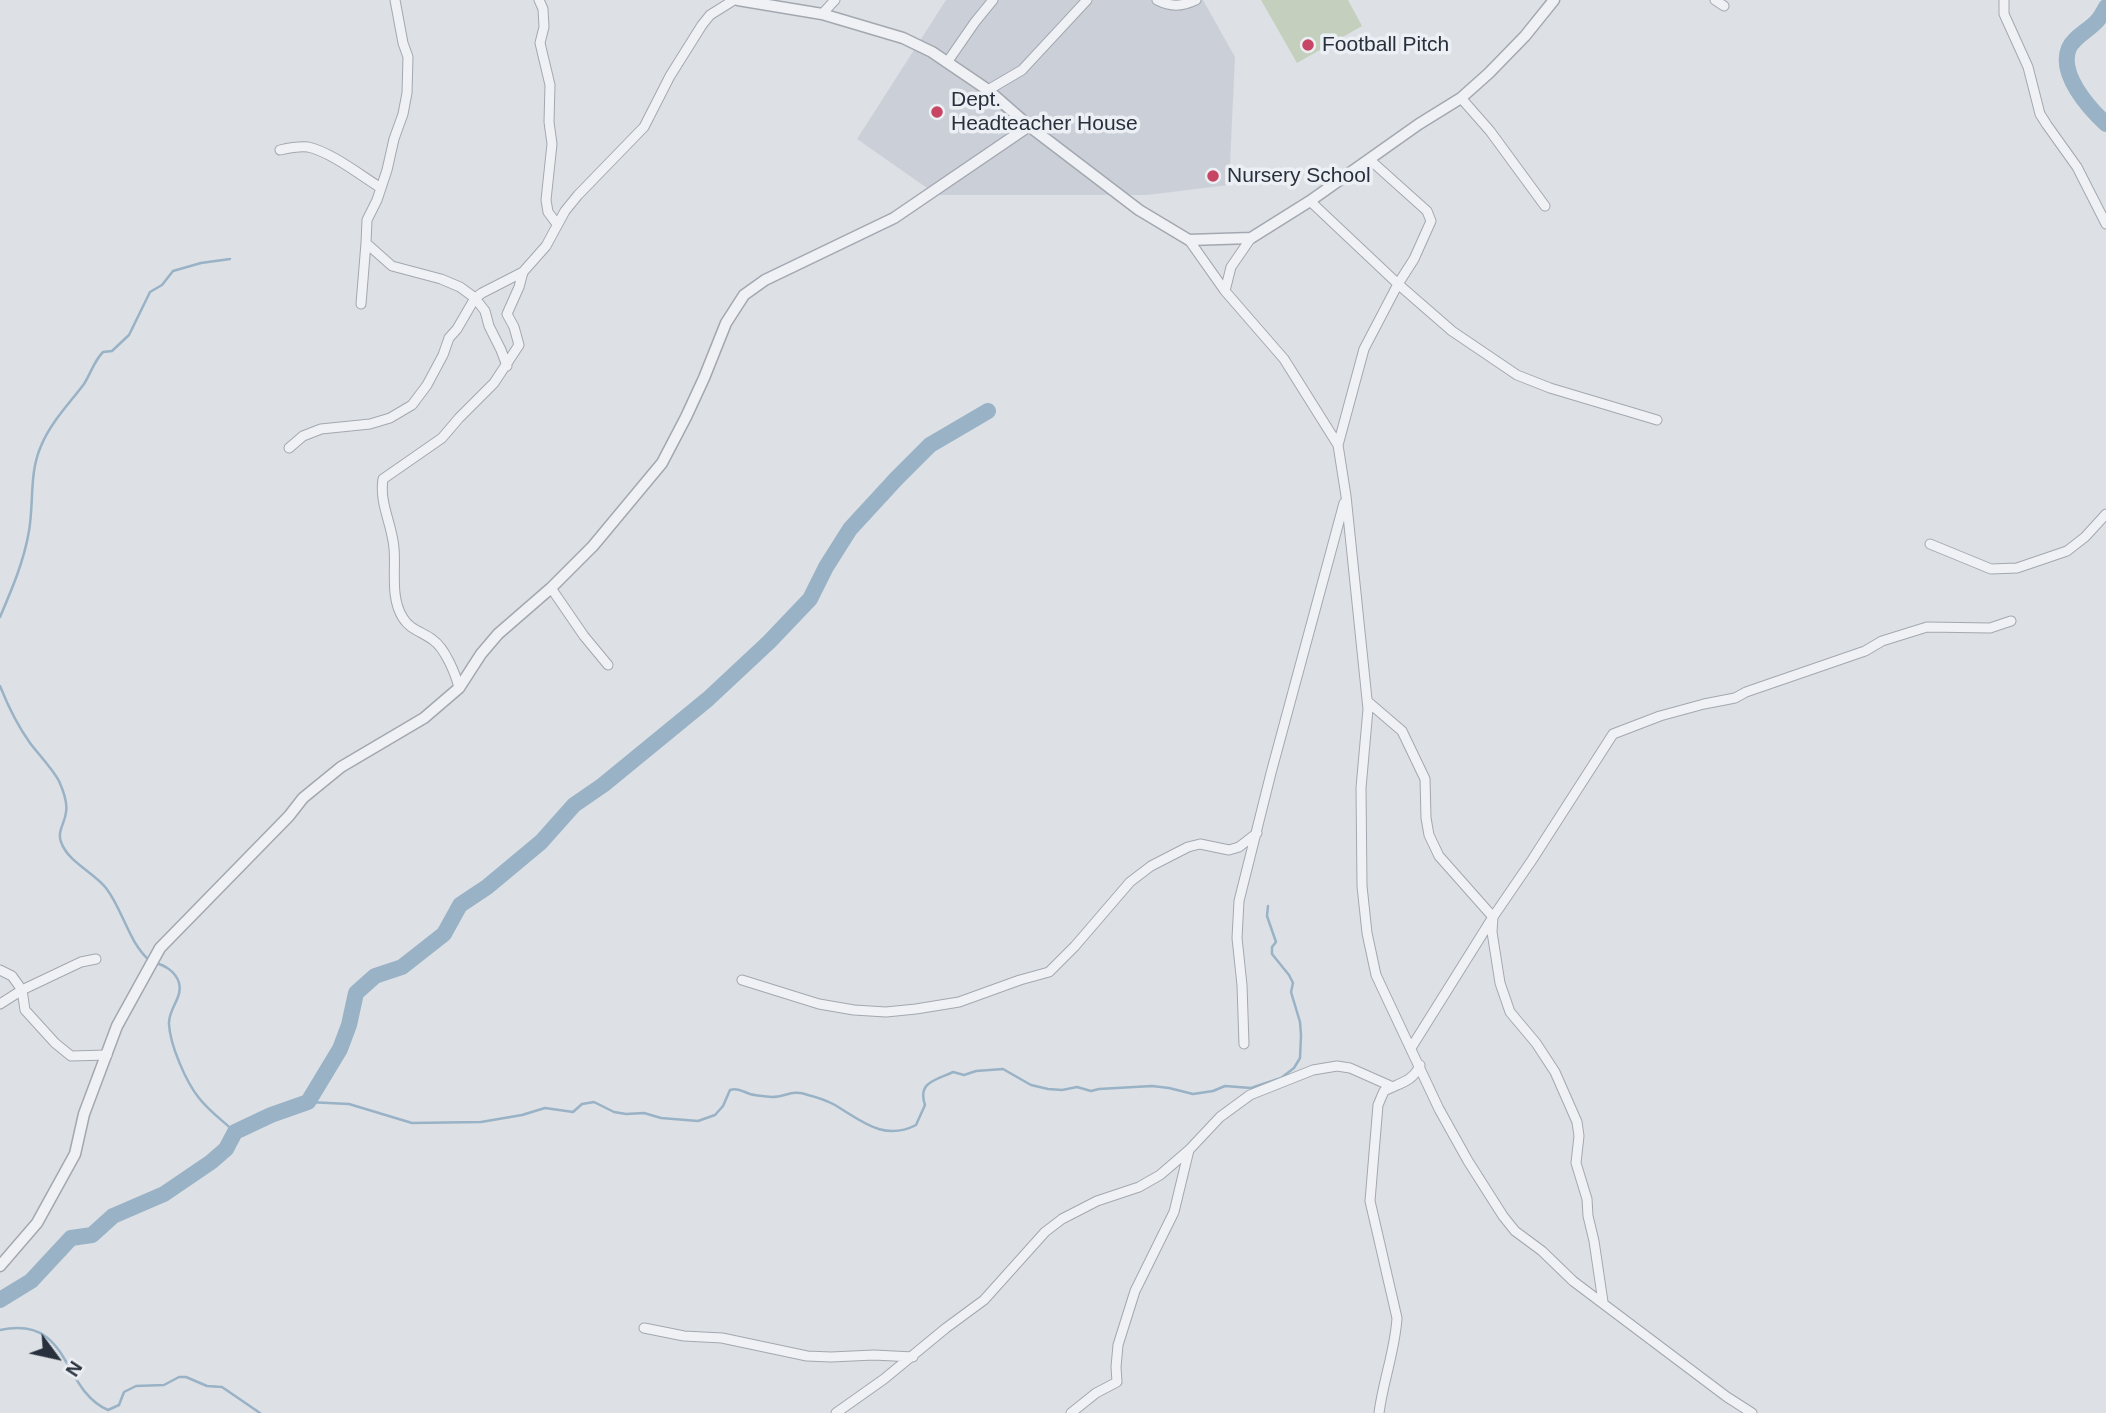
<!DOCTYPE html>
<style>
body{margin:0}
#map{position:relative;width:2106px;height:1413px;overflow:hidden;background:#dde1e6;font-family:Helvetica,sans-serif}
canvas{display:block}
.north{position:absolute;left:21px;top:1322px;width:70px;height:70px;-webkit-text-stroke:5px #ecf0f4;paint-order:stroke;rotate:123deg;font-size:19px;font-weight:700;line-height:28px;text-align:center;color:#27303c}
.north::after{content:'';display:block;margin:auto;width:24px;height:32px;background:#27303c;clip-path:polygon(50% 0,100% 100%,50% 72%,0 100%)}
</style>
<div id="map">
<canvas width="2106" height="1413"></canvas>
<div class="north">N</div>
</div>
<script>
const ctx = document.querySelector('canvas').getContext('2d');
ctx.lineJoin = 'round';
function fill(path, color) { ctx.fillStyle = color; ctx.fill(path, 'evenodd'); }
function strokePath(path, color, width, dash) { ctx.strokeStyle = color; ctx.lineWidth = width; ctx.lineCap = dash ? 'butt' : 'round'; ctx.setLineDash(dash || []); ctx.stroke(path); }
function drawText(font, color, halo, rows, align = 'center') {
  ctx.font = font + ' Helvetica,sans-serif'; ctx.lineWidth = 7; ctx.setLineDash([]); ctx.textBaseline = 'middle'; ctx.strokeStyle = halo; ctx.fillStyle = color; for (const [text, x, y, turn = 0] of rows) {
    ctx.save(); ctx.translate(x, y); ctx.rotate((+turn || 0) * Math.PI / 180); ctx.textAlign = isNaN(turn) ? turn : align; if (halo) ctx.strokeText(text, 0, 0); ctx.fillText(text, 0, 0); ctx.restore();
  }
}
fill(new Path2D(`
 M946,0H1203L1235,57L1229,185L1147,195H937L857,139Z`), '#cbd0d8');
fill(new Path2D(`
 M1261,0H1348L1362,26L1297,63Z`), '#c4cfbe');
strokePath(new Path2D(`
 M0,617C12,589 24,561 29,531C34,502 29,473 41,446C51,422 69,404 84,384C91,373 94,361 103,352L112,351L129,335L150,292L162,285L173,271L201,263L230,259
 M0,686C8,706 17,725 30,743C39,755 52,768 59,781C63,790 68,802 66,812C65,823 57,831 61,842C68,862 93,872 106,888C123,910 128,941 149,960
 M155,963C165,965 176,972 179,983C183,998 168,1009 169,1024C170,1045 186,1082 199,1098C209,1111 223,1121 235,1132
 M308,1102L349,1104L412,1123L481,1122L522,1115L545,1108L573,1112L582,1104L594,1102L614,1112L626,1114L644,1113L661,1118L698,1121L715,1115L723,1106L730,1090C738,1088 742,1091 750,1094C757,1096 765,1096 772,1097C786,1097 792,1089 808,1095C816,1097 825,1100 833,1104C861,1120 883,1142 916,1125L925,1105C917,1082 936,1080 953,1072L964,1075L976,1071L1003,1069L1031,1085L1048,1089L1062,1090L1077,1087L1091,1091L1099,1089L1152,1086L1169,1088L1193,1094L1213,1091L1225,1086L1251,1088L1281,1078L1294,1068L1300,1058L1301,1035L1300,1022L1291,992L1293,983L1289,975L1272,954V947L1276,942L1267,916L1268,906
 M0,1330C72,1315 60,1389 108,1410L119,1405L124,1392L136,1386L164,1385L179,1377H186L207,1386L222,1387L260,1413`), '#99b2c5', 2.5);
strokePath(new Path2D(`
 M2106,7C2103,12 2101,17 2097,21C2089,30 2074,37 2069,48C2058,74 2089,108 2106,124
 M0,1300L31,1281L71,1238L92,1235L113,1216L164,1194L211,1162L226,1149L235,1132L271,1115L308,1102L340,1049L349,1025L356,993L375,976L402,967L444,934L460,905L487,887L541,842L574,805L603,785L708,699L769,642L810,599L826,567L850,529L896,479L930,445L988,411`), '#99b2c5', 16);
const minor = new Path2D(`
 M395,0L403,43L408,57L407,93L403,114L394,139L387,170L377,200L367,220L366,243L392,266L441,279L460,287L475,298L485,311L489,326L501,350L507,366
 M539,0L543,9L544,27L540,43L550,85L549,122L552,144L546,200L548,212L557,224
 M1157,0C1171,7 1181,7 1196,0
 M1715,0L1724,6
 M2004,0V14L2028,67L2040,114L2047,125L2077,167L2106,224
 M822,14L835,0
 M948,61L975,22L993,0
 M988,90L1022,70L1087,0
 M1461,98L1490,131L1545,206
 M280,150C289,148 298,146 308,147C331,152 360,175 381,188
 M1310,201L1398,284L1452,331L1517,375L1550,388L1657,420
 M1189,240L1225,291L1284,359L1338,445L1346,496L1368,709L1361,788L1362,886L1367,933L1376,975L1383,990L1439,1109L1468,1161L1503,1216L1515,1231L1542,1251L1573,1281L1727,1397L1752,1413
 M1225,291L1231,267L1251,238
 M361,304L366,243
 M1338,445L1364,349L1398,284L1414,259L1431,221L1427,211L1369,159
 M289,448L303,436L321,429L370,424L390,418L412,405L427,385L443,355L449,338L457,329L475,298L482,293L523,272
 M1930,544L1991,569L2017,568L2067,551L2085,537L2106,514
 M551,588L584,636L608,665
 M459,688C456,675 445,648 433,640C423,632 410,630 403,618C390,598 396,570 394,548C392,524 379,503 383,479L442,438L459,418L494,383L519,345L514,327L507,314L519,287L523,272L546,246L565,211L578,195L644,127L670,76L702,25L710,15L734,0
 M1367,701L1402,731L1425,779L1426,818L1429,835L1439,856L1493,917L1492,932L1500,983L1510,1012L1536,1043L1555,1072L1577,1122L1579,1136L1576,1163L1587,1199L1588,1216L1594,1241L1603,1302
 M0,970L12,976L22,990L25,1010L55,1043L71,1056L107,1055
 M742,980L819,1004L854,1010L886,1012L916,1009L959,1002L1020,980L1049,972L1075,946L1130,882L1151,866L1188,847L1200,844L1229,850L1239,847L1257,833
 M0,1004L22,990L81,962L96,959
 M1244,1044L1242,985L1237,938L1239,901L1271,773L1344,503
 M1411,1048L1493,917L1532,860L1613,734L1660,716L1704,704L1735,698L1746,692L1865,651L1882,641L1927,627L1990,628L2011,621
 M644,1328L684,1336L722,1338L807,1356L831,1357L874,1355L913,1357
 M836,1413L884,1379L946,1328L984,1300L1045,1232L1062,1219L1097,1201L1139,1187L1160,1175L1189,1150L1220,1117L1250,1095L1313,1070L1337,1066L1350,1068L1393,1087
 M1071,1413L1096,1393L1117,1382L1116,1367L1118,1345L1135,1291L1174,1212L1189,1150
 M1379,1413C1383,1381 1395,1351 1397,1318L1370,1201L1378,1105L1384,1091C1399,1083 1413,1082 1420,1065`);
const tertiary = new Path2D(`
 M738,0L822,14L903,38L932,52L988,90L1029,126L1139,210L1189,240L1251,238L1310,201L1419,124L1461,98L1489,73L1525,36L1554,0
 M0,1266L37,1223L75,1154L84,1114L117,1026L160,948L289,816L303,798L341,767L424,718L459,688L481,654L498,634L551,588L593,546L662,463L686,417L704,378L726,323L744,295L765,280L894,218L1029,126`);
strokePath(minor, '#a3a8b0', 11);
strokePath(tertiary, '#a3a8b0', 13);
strokePath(minor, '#eff1f5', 9);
strokePath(tertiary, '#eff1f5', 10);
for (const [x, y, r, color] of [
 [1308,45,7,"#c64664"],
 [937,112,7,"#c64664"],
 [1213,176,7,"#c64664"]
]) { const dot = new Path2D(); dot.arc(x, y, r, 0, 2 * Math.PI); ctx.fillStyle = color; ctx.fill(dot); strokePath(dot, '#ecf0f4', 2.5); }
drawText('21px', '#27303c', '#ecf0f4', [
 ["Football Pitch",1322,45],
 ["Dept.",951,100],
 ["Headteacher House",951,124],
 ["Nursery School",1227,176]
], 'left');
</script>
